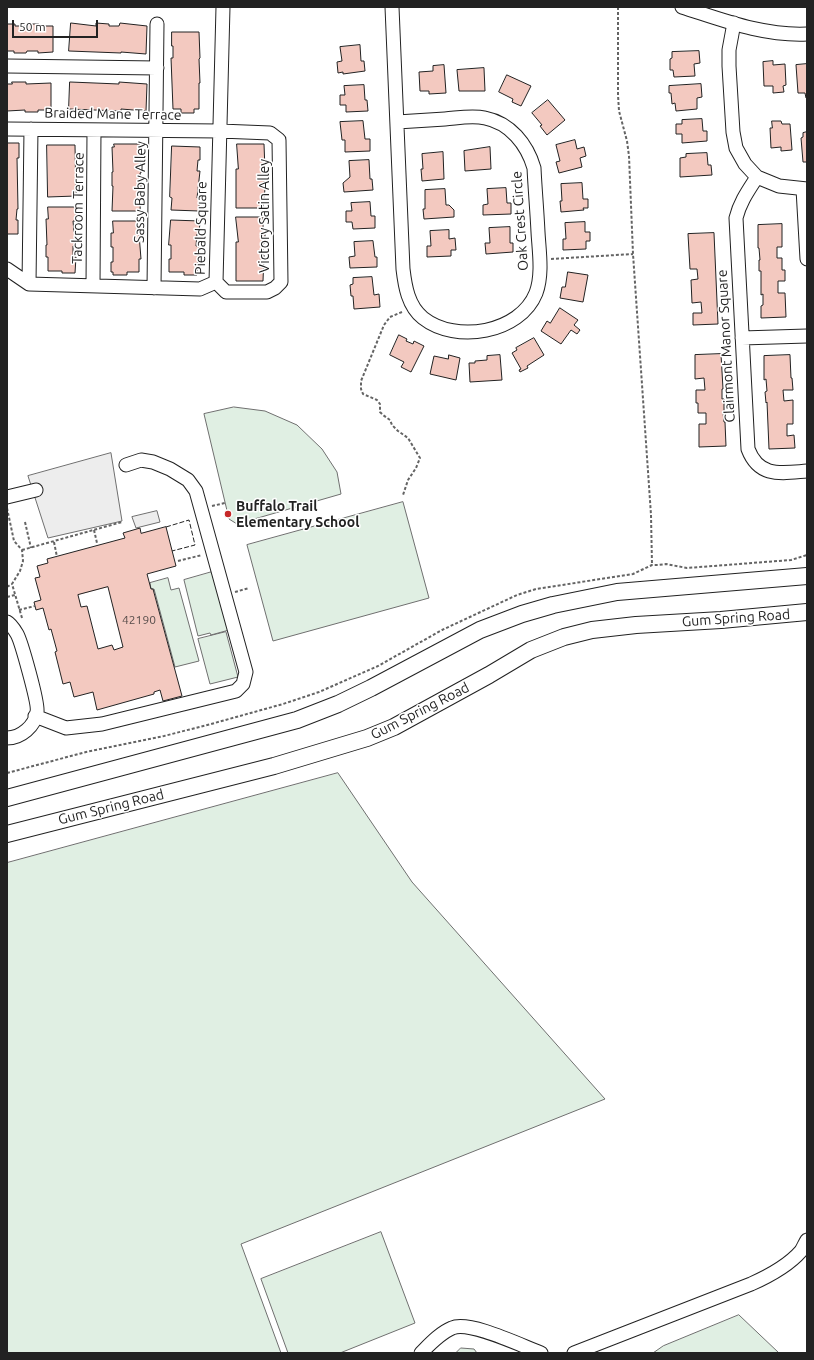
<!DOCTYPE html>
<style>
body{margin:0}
#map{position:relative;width:814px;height:1360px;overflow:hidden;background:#fff;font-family:Ubuntu,sans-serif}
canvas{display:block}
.frame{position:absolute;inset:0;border:8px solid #222;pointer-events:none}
.scale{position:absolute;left:12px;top:20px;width:86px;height:18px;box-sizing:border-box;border:2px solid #222;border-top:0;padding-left:5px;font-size:12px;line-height:14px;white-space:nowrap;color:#222;-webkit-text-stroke:3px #fff;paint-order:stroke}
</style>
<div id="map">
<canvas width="814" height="1360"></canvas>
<div class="frame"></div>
<div class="scale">50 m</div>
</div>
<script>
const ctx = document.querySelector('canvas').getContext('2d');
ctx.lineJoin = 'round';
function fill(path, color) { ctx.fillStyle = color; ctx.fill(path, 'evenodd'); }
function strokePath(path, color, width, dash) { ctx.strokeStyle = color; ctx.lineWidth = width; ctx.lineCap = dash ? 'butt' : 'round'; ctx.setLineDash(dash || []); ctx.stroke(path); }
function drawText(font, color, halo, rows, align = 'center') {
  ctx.font = font + ' Ubuntu,sans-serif'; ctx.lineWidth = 3; ctx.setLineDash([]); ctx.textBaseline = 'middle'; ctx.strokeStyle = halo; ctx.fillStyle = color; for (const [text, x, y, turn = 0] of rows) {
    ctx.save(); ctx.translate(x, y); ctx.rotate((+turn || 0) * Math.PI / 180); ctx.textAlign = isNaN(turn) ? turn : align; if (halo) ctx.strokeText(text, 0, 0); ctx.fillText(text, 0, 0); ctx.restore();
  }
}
const green = new Path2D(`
 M234,407L265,411L297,425L322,449L337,472L341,494L237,524L229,519L204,414Z
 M403,502L429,598L273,641L247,545Z
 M212,572L229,630L211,635L210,633L198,636L184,580Z
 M168,578L171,590L179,588L199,661L175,667L154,589H151L150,583Z
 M226,632L238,677L210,684L198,639Z
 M338,773L412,882L605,1099L241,1244L281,1353H7V863Z
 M381,1232L415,1323L340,1353H288L261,1279Z
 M739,1315L779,1353H653L663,1346Z
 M461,1348L474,1349L477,1353H456Z`);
fill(green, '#e0efe3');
strokePath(green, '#6f6f6f', 1);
const parking = new Path2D(`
 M111,453L122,521L48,538L28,476Z
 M157,511L160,522L136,528L132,517Z`);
fill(parking, '#ededed');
strokePath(parking, '#6f6f6f', 1);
const building = new Path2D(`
 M71,23L96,26V23L109,24V26H119L120,23L147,26L146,54L121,52V53L69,51Z
 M7,24H15V26H27V24H39V26H53V52L38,53V51H27L26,53H14V51H7Z
 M172,32H199L200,58L199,59L200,83H199V109H194V113H181V109H173L171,58H173V46H172Z
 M360,45L361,61H364L365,71L343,74V72L338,73L337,62L342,61L340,47Z
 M699,51L700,63L694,64L695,76L674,77L673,70H670V59L672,58V52Z
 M773,61V65L785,64L786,85L783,86L784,92L773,93V86H764L763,62Z
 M807,64V98H806L805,93H798L796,65Z
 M444,65L446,93L429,94V91H420L419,72L433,71V66Z
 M484,68L485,91H459L457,70Z
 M507,75L531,86L521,106L512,102L513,99L499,92Z
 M12,82H26V84L51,83V110H38V112H25V110L7,111V84H12Z
 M70,82L119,84V82L147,84L146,111L121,109V111L69,109Z
 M701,84L702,97L697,98V109L676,111L675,103L672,104L671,93H669V86Z
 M364,85L365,100H367L368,111L346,112V105H340V95H345L344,86Z
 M548,100L565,120L547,135L540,126L542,125L532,113Z
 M702,119L703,131H707V141L682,143V134H676V124H682V120Z
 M363,121L365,139H370V151L345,152V140H342L340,122Z
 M772,121H781L782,124H790L792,150L781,151V147L771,148L770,128H772Z
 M807,132V162H803L801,138L803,137V133Z
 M575,140L577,149L584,147L586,156L580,158L582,167L559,173L556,162L560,161L556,145Z
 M7,143H19V158H17L18,209H17L16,220H18V234H7Z
 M114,144H140L141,173H140L141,185L140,211H112L113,186H112V172H113L112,147H114Z
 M237,144H264L265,170H263L265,189L263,208H236V169H238Z
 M47,145H75L76,196L48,197Z
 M172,146L200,147V160H198L197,171H200L197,198H199V211L171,210L172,198L170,197Z
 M490,147L491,169L465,171L464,151Z
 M443,152L444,179L422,181L421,169H423L422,154Z
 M707,153L708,165H711L712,175L680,177V158L686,157V154Z
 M369,160L370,179H372L373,190L344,192L343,183L350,177L349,161Z
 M582,183L583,199H588V208H583L584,210L561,212L560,201H562L561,184Z
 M506,188L507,203H511V214L483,215V205L488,204L487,189Z
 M445,189L446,205H449L454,210V217L424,219L423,209H425V190Z
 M370,202L371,216H375V228L353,229L352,222H346V211H352L351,203Z
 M48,207H76V221H73L74,232H75V246H73V257H76L75,273H62V271H48V257H46V245H47L46,219H48Z
 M236,217H263V230H265V243H263V255H264L263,281H236V242H238Z
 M171,220L200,221L199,234H197L196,246H199L197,275H184V272H169V259H171V245H169Z
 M113,221H141V234H139L141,259H139V272H127V275H113V272H111V262H113V247H111V233H113Z
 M585,222V232H590V241H586V249L563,250V239H566L565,223Z
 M782,224V247H777V258H782V270H785V281H778V293H785L786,317L761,318V306L763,305V294L761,295V271H759V260H760L759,248H758V225Z
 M510,227V243H513V252L486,254L485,243H490L489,228Z
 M449,230V239L455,238L456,250H451V256L427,257V246H431L430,231Z
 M714,233L718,324L693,325V313H702L701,302L692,303L691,280L698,279L697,269H690L688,234Z
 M373,241L375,257H377V267L350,268L349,257L355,256L354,242Z
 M568,272L588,275L583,302L560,298L562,287H565Z
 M372,277L374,295L379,294L380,307L354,309L353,296H351L350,285L353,284V278Z
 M560,308L578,320L574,325L580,330L577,334L571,330L561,344L541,331L547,321L550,323Z
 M399,335L407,339L406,341L413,344L414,341L424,346L411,372L401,367L404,362L390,355Z
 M534,338L544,355L527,366L528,368L520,372L519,370L521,369L512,353L517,350L516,348Z
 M721,354L723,389H722V399H724V412H723L724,422H725L726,446L699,447V424H706V413H698V403H696V390H705L704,378L695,379V355Z
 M449,355L460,358L456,380L430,374L434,356L448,359Z
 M500,355L502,380L470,382L469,363H475V361L487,360V356Z
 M790,355L791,378H792L793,390H783L784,401L793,400V424H787V436L794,435L795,448L769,449L767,402L766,403L765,392L767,391L766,379L764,380V356Z
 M166,527L176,566L147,574L151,589H153L182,696L163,701L160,690L154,692V694L97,710L93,692L74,697L70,682L63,684L55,652L57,651L51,629L49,630L43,608L36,610L34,602L41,600L35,578L40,577L37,566L48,563L47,559L125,538L123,533L140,528L141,533ZM108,587L123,647L114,650L112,645L98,649L87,606L81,607L78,595Z`);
fill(building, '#f3c9c0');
strokePath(building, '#222', 1);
const minor = new Path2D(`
 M392,7L403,269C405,286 408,306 423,318C456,344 520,333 536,293C543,274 539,251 538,232C537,211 535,189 534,168C527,144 510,123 485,118C472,115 458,118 445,119C429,120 413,121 397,122
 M682,7C723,20 763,36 807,34
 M734,23L729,50V66L733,132L736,148L745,164L757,177L779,186L807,189
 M7,66L157,68
 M7,129L220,131L270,133L279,140L281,282L275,288L267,292H226L216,282
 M757,177C748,191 740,202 736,218L748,449C759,478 781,473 807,471
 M803,189L807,259
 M7,269L29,284L200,289L216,282L223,7
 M29,284L31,129
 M93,286L94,130
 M154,288L157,24
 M742,338L807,336
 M7,497L36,490
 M7,622C11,624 14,629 17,634C21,641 39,704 37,712C35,726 21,738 7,738
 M35,716L66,728L102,724L236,691L243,684L246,672L196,491L188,480L170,469L153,462L141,460L126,465
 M421,1353C430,1344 440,1333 452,1328C469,1320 522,1346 541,1353
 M574,1353L751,1284C769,1276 788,1266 801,1251C803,1248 805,1243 807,1240`);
const major = new Path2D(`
 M7,798L297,720L338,704L371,688L480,630L522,614L553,605L617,592L807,576
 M7,834L274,766L367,738L394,727L489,675L531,650L564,637L592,630L636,625L721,620L807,612`);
strokePath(minor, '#222', 15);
strokePath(major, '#222', 18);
strokePath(new Path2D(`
 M618,7V95L619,111L627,141L629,156L633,254L651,515L652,565
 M551,259L633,254
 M402,312L390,317L384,325L361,381V389L363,394L377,400L380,404V412L383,415L390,420L392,425L398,431L408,438L420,458L416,468L408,480L403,495
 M212,506L225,503
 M7,508L14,541L22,550L23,561L20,571L12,584L22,618
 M25,522L31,548
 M94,530L97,543
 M54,542L57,557
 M22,550L122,522
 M178,561L202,555
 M7,587L12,584
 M235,592L249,588
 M7,597L15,595
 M19,610L35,606
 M7,773L86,752L164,736L211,724L283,704L319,692L378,666L442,630L517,595L536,589L633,574L652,565H658L666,564L687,568L791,560L807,555`), '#646464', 2, [3, 2]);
strokePath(minor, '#fff', 13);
strokePath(major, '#fff', 16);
strokePath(new Path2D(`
 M166,527L189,520L195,545L172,551`), '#222', 1, [5, 2]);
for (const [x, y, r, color] of [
 [228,514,4,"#c62828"]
]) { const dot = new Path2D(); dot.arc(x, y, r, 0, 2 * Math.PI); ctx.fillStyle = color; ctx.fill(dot); strokePath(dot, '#fff', 1.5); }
drawText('12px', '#564c4a', null, [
 ["42190",139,620]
]);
drawText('14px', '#222', '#fff', [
 ["Braided Mane Terrace",113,114,1],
 ["Sassy Baby Alley",140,192,-89],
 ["Tackroom Terrace",78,208,-89],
 ["Victory Satin Alley",264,216,-90],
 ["Oak Crest Circle",520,221,-94],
 ["Piebald Square",201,228,-89],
 ["Clairmont Manor Square",726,346,-93],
 ["Gum Spring Road",736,618,-4],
 ["Gum Spring Road",420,711,-27],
 ["Gum Spring Road",111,807,-14]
]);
drawText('bold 14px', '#222', '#fff', [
 ["Buffalo Trail",236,506],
 ["Elementary School",236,522]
], 'left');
</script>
